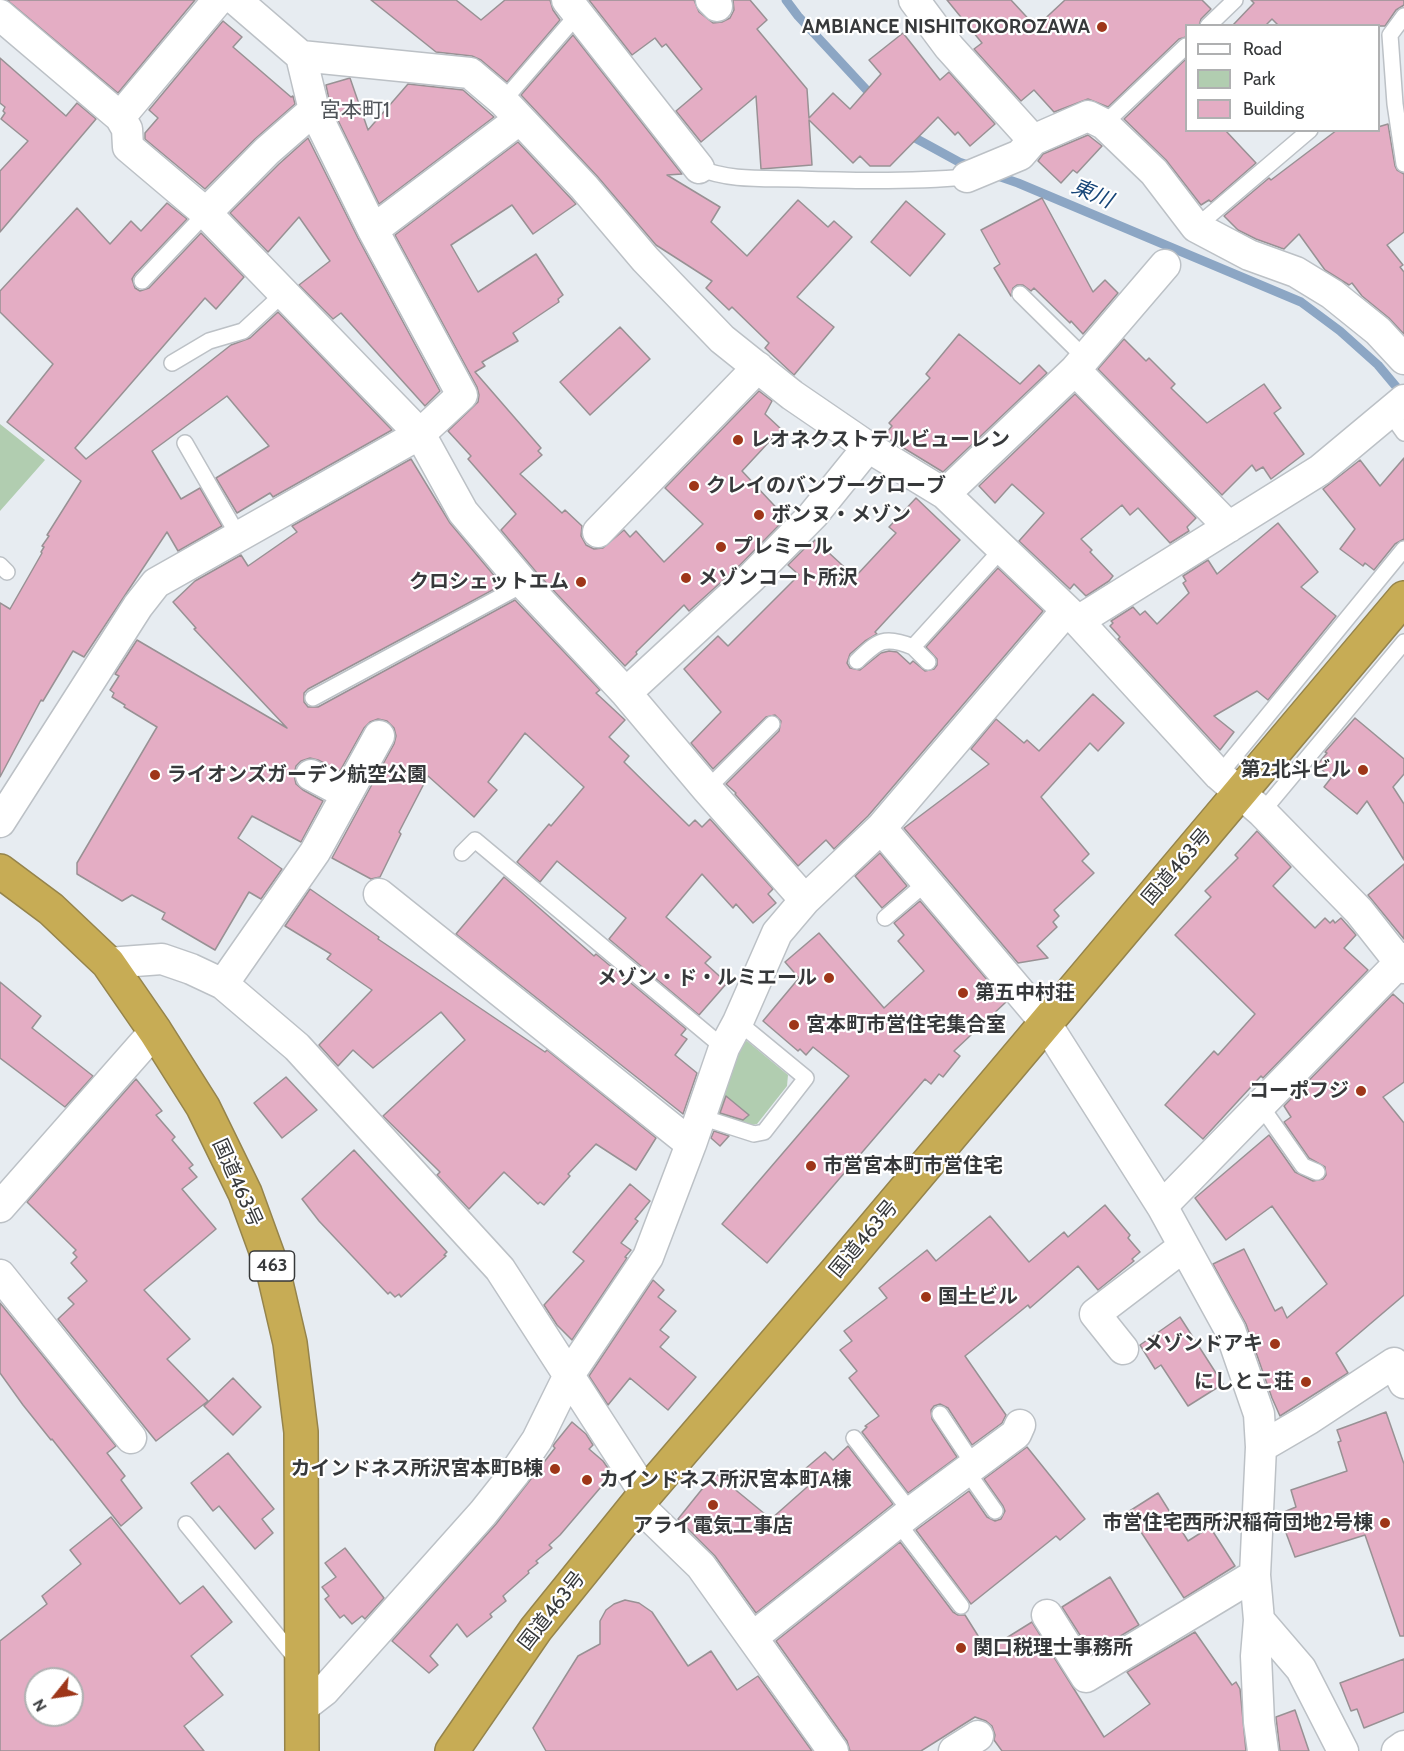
<!DOCTYPE html>
<meta charset="utf-8">
<style>
body{margin:0}
#map{position:relative;width:1404px;height:1751px;overflow:hidden;background:#e7ecf1;font-family:Cabin,sans-serif}
canvas{display:block}
.legend{position:absolute;left:1185px;top:24px;width:195px;height:108px;box-sizing:border-box;background:#fff;border:2px solid #afb0b1;margin:0;padding:8px 10px;list-style:none;font-size:18px;color:#37393b}
.legend li{display:flex;align-items:center;gap:12px;height:30px}
.legend b{width:30px;border:2px solid #afb0b1}
.north{position:absolute;left:24px;top:1667px;width:60px;height:60px;box-sizing:border-box;background:#fff;border:2px solid #afb0b1;border-radius:50%;rotate:240deg;font-size:16px;font-weight:700;line-height:24px;text-align:center;color:#37393b}
.north::after{content:'';display:block;margin:auto;width:21px;height:27px;background:#9e3619;clip-path:polygon(50% 0,100% 100%,50% 72%,0 100%)}
</style>
<div id="map">
<canvas width="1404" height="1751"></canvas>
<ul class="legend">
<li><b style="height:8px;background:#fff"></b>Road</li>
<li><b style="height:16px;background:#b1cdb0"></b>Park</li>
<li><b style="height:16px;background:#e4adc4"></b>Building</li>
</ul>
<div class="north">N</div>
</div>
<script>
const ctx = document.querySelector('canvas').getContext('2d');
ctx.lineJoin = 'round';
function fill(path, color) { ctx.fillStyle = color; ctx.fill(path, 'evenodd'); }
function strokePath(path, color, width, dash) { ctx.strokeStyle = color; ctx.lineWidth = width; ctx.lineCap = dash ? 'butt' : 'round'; ctx.setLineDash(dash || []); ctx.stroke(path); }
function drawText(font, color, halo, rows, align = 'center') {
  ctx.font = font + ' Cabin,"Noto Sans JP",sans-serif'; ctx.lineWidth = 4.5; ctx.setLineDash([]); ctx.textBaseline = 'middle'; ctx.strokeStyle = halo; ctx.fillStyle = color; for (const [text, x, y, turn = 0] of rows) {
    ctx.save(); ctx.translate(x, y); ctx.rotate((+turn || 0) * Math.PI / 180); ctx.textAlign = isNaN(turn) ? turn : align; if (halo) ctx.strokeText(text, 0, 0); ctx.fillText(text, 0, 0); ctx.restore();
  }
}
fill(new Path2D(`
 M0,424L45,460L0,511Z
 M747,1041L788,1075L787,1086L757,1124L748,1126L721,1117L715,1105L736,1043Z`), '#b1cdb0');
strokePath(new Path2D(`
 M786,0L798,16L874,98
 M906,133L959,162L971,166
 M992,174L1018,183L1301,302L1340,331L1378,365L1404,396`), '#8ca6c4', 9);
const building = new Path2D(`
 M7,0H195L118,93Z
 M371,0H456L481,20L505,0H550L553,10L560,20L507,82L481,60L472,56L436,52Z
 M589,0H694L699,12L713,23L722,22L730,18L734,10L733,0H750L767,20L757,29L807,89L809,118L833,93L850,109L881,74L869,60L903,33L940,80L949,72L995,124L970,146L958,132L955,135L938,117L890,166H870L860,156L853,163L809,120L812,165L761,169L756,96L701,142L676,111L702,89L666,44L662,47L655,38L632,55Z
 M947,0H1011L1036,27L1065,0H1202L1211,9L1201,19L1199,26H1186V37L1179,39L1108,107L1088,99L1054,112L1034,90L1021,101L974,49L982,43Z
 M1251,0H1404V5L1396,10L1385,26H1279L1272,19L1265,26H1232L1254,3Z
 M223,21L242,37L233,47L291,97L293,96L295,104L255,139L205,189L145,139V133L158,118L149,110Z
 M573,35L682,174L667,175L720,207L711,222L747,256L798,200L828,227L834,221L852,237L797,297L834,327L794,375L765,348L769,343L732,307L729,310L706,288L712,281L656,245L597,176L521,95Z
 M0,58L66,116L77,103L96,119L0,232V171L28,141L1,119L5,113L3,111L5,107L0,103Z
 M1186,59V130H1225L1256,163L1211,202L1209,200L1201,205L1166,160L1124,119Z
 M350,78L368,130L408,84L463,90L494,117L379,204L330,104L326,85Z
 M1388,124L1395,166L1397,170L1404,174V232L1387,245L1403,265L1400,267L1404,272V334L1389,318L1362,296L1352,283L1349,285L1325,270L1299,234L1284,249L1281,248L1256,239L1238,230L1224,216L1269,178L1271,180L1337,130H1378V127Z
 M1088,135L1102,146L1077,173L1073,170L1061,183L1038,161L1043,154Z
 M308,138L358,238L440,391L425,406L341,313L333,319L299,285L330,261L299,217L268,252L230,213L279,164Z
 M518,142L576,204L533,234L512,205L451,245L478,292L536,254L563,295L558,299L559,302L513,333L518,341L482,362L485,366L475,372L541,448L538,451L542,455L520,474L562,513L565,510L582,526L581,536L586,545L594,549L603,548L624,530L630,537L636,531L664,562L703,524L665,488L759,391L772,401L765,414L781,429L742,471L786,518L740,565L689,611L684,605L636,652L637,654L625,666L537,573L501,530L516,514L468,459L471,456L448,431L478,402L479,395L477,387L395,235Z
 M1042,198L1093,292L1105,280L1118,293L1083,334L1071,321L1070,323L1034,288L1031,291L1023,285H1017L1013,288L1011,296L994,268L1000,264L981,230Z
 M906,201L945,234L910,276L871,242Z
 M167,203L187,219L135,274L132,279L135,288L140,291L149,288L201,233L244,277L216,309L205,298L75,448L86,459L231,345L250,338L278,312L392,430L273,497L270,493L237,513L216,478L269,446L227,396L152,451L181,499L200,488L222,526L178,551L167,532L84,657L73,651L43,701L41,700L0,777V603L10,609L42,553L41,552L44,547L42,546L49,536L47,535L81,481L7,422L53,364L0,312V291L77,208L110,244L131,221L141,231Z
 M620,327L650,359L590,415L560,382Z
 M959,334L1020,384L1039,365L1047,373L943,472L884,436L892,426L889,423L930,378L926,374Z
 M1124,339L1146,361L1149,358L1175,384L1171,388L1207,423L1264,384L1281,408L1274,413L1304,454L1271,479L1263,467L1256,471L1252,465L1222,495L1098,369Z
 M1075,394L1196,518L1187,527L1189,531L1170,543L1138,508L1130,515L1122,505L1081,539L1092,550L1090,552L1113,576L1109,581L1086,596L1074,584L1070,589L1019,541L1044,513L1012,484L995,503L979,486Z
 M1404,458V539L1395,544L1374,570L1365,563L1363,566L1340,549L1355,529L1323,489L1360,460L1380,486Z
 M411,459L450,523L502,585L308,689L304,693V702L308,707H318L515,600L600,690L596,693L625,720L609,737L629,756L624,762L689,826L695,820L702,827L710,819L773,889L768,894L776,903L753,923L736,904L733,908L702,874L666,917L711,957L705,963L727,983L699,1015L609,939L626,918L557,861L540,882L517,862L549,824L551,826L584,787L525,733L488,782L497,790L474,817L428,776L399,832L401,834L380,877L371,879L332,858L394,744L396,736L394,728L387,721L378,719L370,722L364,728L340,771L318,760L310,758L301,761L296,766L294,775L296,784L303,790L323,801L301,842L252,816L238,838L282,869L261,899L249,892L215,950L162,919L165,913L132,895L122,901L77,874V863L157,727L124,707L125,705L112,697L114,693L110,690L119,676L115,674L137,640L287,728L194,629L196,628L173,602L195,581L241,555L248,566L297,532L292,526Z
 M916,498L960,540L875,632L877,634L865,641L850,654L847,663L850,668L860,670L881,653L889,651L897,652L910,664L913,661L925,671L934,669L937,665V659L926,647L998,568L1043,611L868,816L834,849L826,840L798,866L735,794L736,793L726,784L779,731L781,721L775,715L766,717L713,769L691,743L721,712L684,669L718,636L728,646L799,575L788,565L810,543L811,544L815,540L855,577L896,533L889,527Z
 M1278,523L1318,572L1301,587L1336,616L1268,700L1257,691L1214,716L1234,732L1220,750L1118,639L1120,637L1110,626L1113,623L1111,621L1133,607L1140,615L1145,611L1157,624L1189,593L1183,583L1186,581L1183,576L1208,560L1217,574Z
 M1093,694L1124,723L1098,751L1090,743L1041,797L1089,854L1082,861L1094,873L1054,910L1059,916L1053,922L1057,927L1037,946L1048,958L1018,963L904,828L989,764L971,749L996,719L1024,743L1027,740L1039,751Z
 M1355,718L1404,759V774L1393,787L1404,804V860L1367,801L1357,814L1324,787L1331,778L1317,765L1327,753L1325,752Z
 M1257,831L1291,867L1273,886L1315,928L1325,918L1330,923L1333,920L1335,923L1341,918L1356,935L1344,948L1368,970L1263,1078L1261,1076L1203,1139L1165,1105L1214,1051L1218,1055L1255,1014L1175,935L1211,897L1205,891L1238,858L1235,855Z
 M880,853L907,886L882,908L855,876Z
 M1404,864V939L1368,895Z
 M504,877L594,956L596,954L686,1029L681,1035L687,1039L675,1055L697,1073L683,1114L456,934Z
 M310,889L379,937L378,939L545,1052L547,1050L656,1138L636,1170L596,1144L568,1174L570,1176L544,1205L540,1202L538,1204L504,1172L469,1209L437,1175L440,1172L383,1116L465,1040L441,1012L373,1068L353,1050L338,1066L319,1045L372,990L327,959L331,954L285,926Z
 M920,901L1006,1002L954,1051L960,1056L943,1077L939,1074L931,1084L925,1079L767,1263L722,1224L849,1076L813,1047L806,1055L800,1049L798,1051L763,1021L799,978L785,962L819,933L884,1008L924,971L898,941L904,935L894,923Z
 M0,982L41,1016L32,1028L93,1076L65,1107L0,1058Z
 M1393,994L1404,1004V1082L1383,1097L1404,1123V1295L1336,1353L1348,1373L1280,1416L1272,1398L1246,1324L1213,1264L1244,1249L1275,1311L1282,1307L1287,1318L1327,1284L1272,1206L1226,1240L1195,1198L1269,1135L1295,1172L1313,1181L1323,1179L1326,1175L1325,1167L1309,1158L1284,1122L1291,1117L1284,1106Z
 M286,1077L317,1110L282,1138L254,1103Z
 M136,1079L162,1111L156,1115L175,1137L172,1140L193,1165L189,1168L197,1177L182,1189L216,1229L144,1290L190,1339L167,1359L208,1401L156,1441L58,1319L74,1304L68,1298L87,1281L71,1263L77,1257L73,1253L76,1250L27,1202Z
 M726,1096L749,1115L743,1120L720,1113Z
 M714,1131L729,1136L720,1146L711,1138Z
 M354,1150L447,1252L444,1255L446,1256L401,1297L399,1294L395,1297L390,1292L388,1294L319,1221L302,1199Z
 M630,1184L650,1201L635,1219L638,1221L621,1243L631,1250L625,1257L627,1258L572,1340L557,1325L544,1305L584,1261L573,1252Z
 M1105,1205L1130,1235L1128,1238L1140,1252L1132,1259L1134,1261L1098,1290L1078,1266L1030,1308L1028,1305L965,1356L1006,1415L1002,1423L972,1445L948,1408L940,1404L934,1406L931,1410L932,1419L957,1457L908,1493L862,1432L867,1427L865,1426L879,1416L849,1378L857,1371L840,1350L852,1341L844,1331L887,1298L879,1288L927,1250L936,1261L990,1216L1029,1262L1064,1232L1068,1237Z
 M653,1280L664,1290L658,1297L676,1311L660,1330L669,1337L660,1347L696,1377L668,1410L630,1378L608,1405L589,1376Z
 M0,1303L116,1446L107,1453L125,1476L121,1480L142,1508L121,1526L52,1439L51,1440L23,1405L0,1373Z
 M1180,1317L1223,1384L1188,1406L1161,1365L1155,1369L1140,1345Z
 M233,1378L261,1407L233,1435L204,1406Z
 M1386,1412L1404,1464V1636H1400L1365,1535L1295,1557L1279,1514L1296,1507L1291,1490L1347,1471L1338,1442L1341,1441L1337,1430Z
 M572,1422L586,1434L593,1445L589,1449L603,1461L612,1474L560,1535L549,1545L552,1548L536,1561L538,1563L528,1571L529,1573L503,1596L506,1601L490,1614L492,1617L467,1637L457,1624L430,1656L438,1665L429,1673L392,1641L496,1524L555,1448L553,1446L555,1443Z
 M848,1446L893,1504L756,1613L715,1556L678,1519L715,1473L771,1519L815,1480L805,1469L825,1452L833,1460Z
 M1027,1447L1085,1519L1060,1540L1056,1536L971,1604L916,1530L969,1491L987,1517L995,1521L1001,1519L1005,1511L1003,1506L984,1479Z
 M228,1453L274,1509L262,1519L273,1533L255,1549L219,1506L213,1511L191,1483Z
 M1158,1493L1188,1541L1210,1527L1235,1566L1184,1598L1128,1512Z
 M111,1517L180,1604L203,1586L232,1622L191,1656L223,1695L184,1726L204,1751H0V1641L47,1604L42,1596L81,1564L70,1550ZM36,1679H72V1715H36Z
 M900,1542L953,1612L958,1615H965L987,1650L1032,1622L1104,1737L1150,1704L1127,1672L1195,1632L1232,1685L1236,1682L1240,1689L1246,1751H1002L994,1740L995,1735L992,1726L986,1721L975,1717L921,1751H850L847,1741L776,1641Z
 M345,1548L384,1598L365,1619L362,1616L352,1624L344,1615L340,1618L325,1599L329,1596L322,1587L336,1577L325,1563Z
 M1110,1577L1139,1625L1107,1644L1102,1638L1087,1646L1062,1607Z
 M625,1600L639,1603L652,1612L688,1666L711,1651L737,1690L758,1676L812,1751H546L533,1728L578,1656L600,1644V1621L606,1610L614,1604Z
 M1404,1659V1712L1364,1728L1357,1709L1351,1711L1340,1683Z
 M1295,1710L1309,1751H1280L1276,1717Z`);
fill(building, '#e4adc4');
strokePath(building, '#989194', 1.5);
const lane = new Path2D(`
 M1404,16L1390,35L1395,104L1404,164
 M1208,26L1235,0
 M503,101L578,14
 M1104,124L1186,46
 M699,168C729,181 765,178 798,179C854,181 911,182 967,177
 M1196,227L1310,130
 M142,281L206,213
 M1020,294L1085,358
 M172,363L209,341L243,331L285,292
 M1389,412L1404,433
 M185,443L239,537
 M0,565L7,572
 M913,647L928,662
 M857,661C878,641 884,635 913,647L1002,549
 M313,698L524,584
 M1219,775L1404,549
 M707,789L772,724
 M1262,812L1404,642
 M462,853L475,840L724,1048
 M885,918L927,882
 M1261,1106L1303,1166L1317,1172
 M701,1117L754,1134L764,1132L806,1078L738,1022
 M940,1414L974,1465
 M854,1438L911,1512
 M966,1470L995,1511
 M898,1523L961,1606
 M186,1524L298,1661`);
const street = new Path2D(`
 M236,0L301,56L470,73L503,101L584,187L645,259L722,339L792,395L868,447L945,494L1078,621L1219,775L1262,812L1359,911L1404,968
 M567,0L699,168
 M711,0L717,6
 M914,0L949,47L1033,140L1088,116L1104,124L1154,172L1196,227L1249,255L1296,272L1332,294L1378,331L1404,359
 M0,15L120,117L218,0
 M314,110L267,151L206,213L420,434L463,512L524,584L626,693L707,789L805,900
 M120,117L127,129L128,147L206,213
 M967,177L1020,155L1033,140
 M373,230L520,119
 M1075,370L1229,527
 M945,494L1075,370L1165,265
 M598,532L758,367
 M1078,621L1320,470L1404,400
 M626,693L752,577L813,515L868,447
 M311,775L347,794
 M0,822L138,606L156,583L420,434L462,395L373,230L314,110L301,56
 M881,828L1045,1022L1163,1208L1230,1330L1259,1414L1261,1447L1255,1575L1259,1620L1256,1656L1259,1722L1263,1751
 M379,894L691,1144
 M108,963L162,959L191,969L223,984L297,1047L500,1269L646,1495
 M223,984L315,852L379,736
 M0,1207L155,1031
 M1163,1208L1170,1198L1404,958
 M0,1275L131,1438
 M1123,1349L1095,1314L1183,1247
 M1261,1447L1309,1419L1394,1363L1404,1383
 M637,1504L701,1566L833,1751
 M1047,1615L1086,1677L1255,1575
 M1259,1620L1301,1669L1343,1751
 M753,1637L911,1512L1016,1434L1020,1425
 M302,1708L324,1691L483,1513L514,1474L537,1440L569,1375L648,1257L691,1144L724,1048L738,1022L777,933L805,900L881,828L1066,611
 M954,1751L978,1736
 M1397,1751L1404,1746`);
const highway = new Path2D(`
 M0,871L51,909L108,963L155,1031L203,1107L245,1193L273,1270L290,1343L301,1432L302,1751
 M452,1751L536,1629L637,1504L836,1272L1404,598`);
strokePath(lane, '#bcc1c6', 18);
strokePath(street, '#bcc1c6', 33);
strokePath(highway, '#95844c', 36);
strokePath(lane, '#fff', 15);
strokePath(street, '#fff', 30);
strokePath(highway, '#c7ac55', 33);
for (const [x, y, r, color] of [
 [1102,27,6,"#9e3619"],
 [738,440,6,"#9e3619"],
 [694,486,6,"#9e3619"],
 [759,515,6,"#9e3619"],
 [721,547,6,"#9e3619"],
 [686,578,6,"#9e3619"],
 [581,582,6,"#9e3619"],
 [1363,770,6,"#9e3619"],
 [155,775,6,"#9e3619"],
 [829,978,6,"#9e3619"],
 [963,993,6,"#9e3619"],
 [794,1025,6,"#9e3619"],
 [1361,1091,6,"#9e3619"],
 [811,1166,6,"#9e3619"],
 [926,1297,6,"#9e3619"],
 [1275,1344,6,"#9e3619"],
 [1306,1382,6,"#9e3619"],
 [555,1469,6,"#9e3619"],
 [587,1480,6,"#9e3619"],
 [713,1505,6,"#9e3619"],
 [1385,1523,6,"#9e3619"],
 [961,1648,6,"#9e3619"]
]) { const dot = new Path2D(); dot.arc(x, y, r, 0, 2 * Math.PI); ctx.fillStyle = color; ctx.fill(dot); strokePath(dot, '#fff', 2); }
for (const [x, y, w] of [
 [272,1266,45]
]) { const box = new Path2D(); box.roundRect(x - w / 2, y - 15, w, 30, 4.5); ctx.fillStyle = '#fff'; ctx.fill(box); strokePath(box, '#37393b', 1.5); }
drawText('bold 18px', '#37393b', null, [
 ["463",272,1266]
]);
drawText('bold 20px', '#37393b', '#fff', [
 ["AMBIANCE NISHITOKOROZAWA",1090,27,"right"],
 ["レオネクストテルビューレン",750,440],
 ["クレイのバンブーグローブ",706,486],
 ["ボンヌ・メゾン",771,515],
 ["プレミール",733,547],
 ["メゾンコート所沢",698,578],
 ["クロシェットエム",569,582,"right"],
 ["第2北斗ビル",1351,770,"right"],
 ["ライオンズガーデン航空公園",167,775],
 ["メゾン・ド・ルミエール",817,978,"right"],
 ["第五中村荘",975,993],
 ["宮本町市営住宅集合室",806,1025],
 ["コーポフジ",1349,1091,"right"],
 ["市営宮本町市営住宅",823,1166],
 ["国土ビル",938,1297],
 ["メゾンドアキ",1263,1344,"right"],
 ["にしとこ荘",1294,1382,"right"],
 ["カインドネス所沢宮本町B棟",543,1469,"right"],
 ["カインドネス所沢宮本町A棟",599,1480],
 ["市営住宅西所沢稲荷団地2号棟",1373,1523,"right"],
 ["アライ電気工事店",713,1526,"center"],
 ["関口税理士事務所",973,1648]
], 'left');
drawText('20px', '#37393b', '#fff', [
 ["国道463号",1177,867,-49],
 ["国道463号",237,1183,66],
 ["国道463号",864,1239,-50],
 ["国道463号",552,1611,-52]
]);
drawText('21px', '#4f5358', '#fff', [
 ["宮本町1",355,111]
]);
drawText('italic 21px', '#164578', '#fff', [
 ["東川",1092,194,23]
]);
</script>
